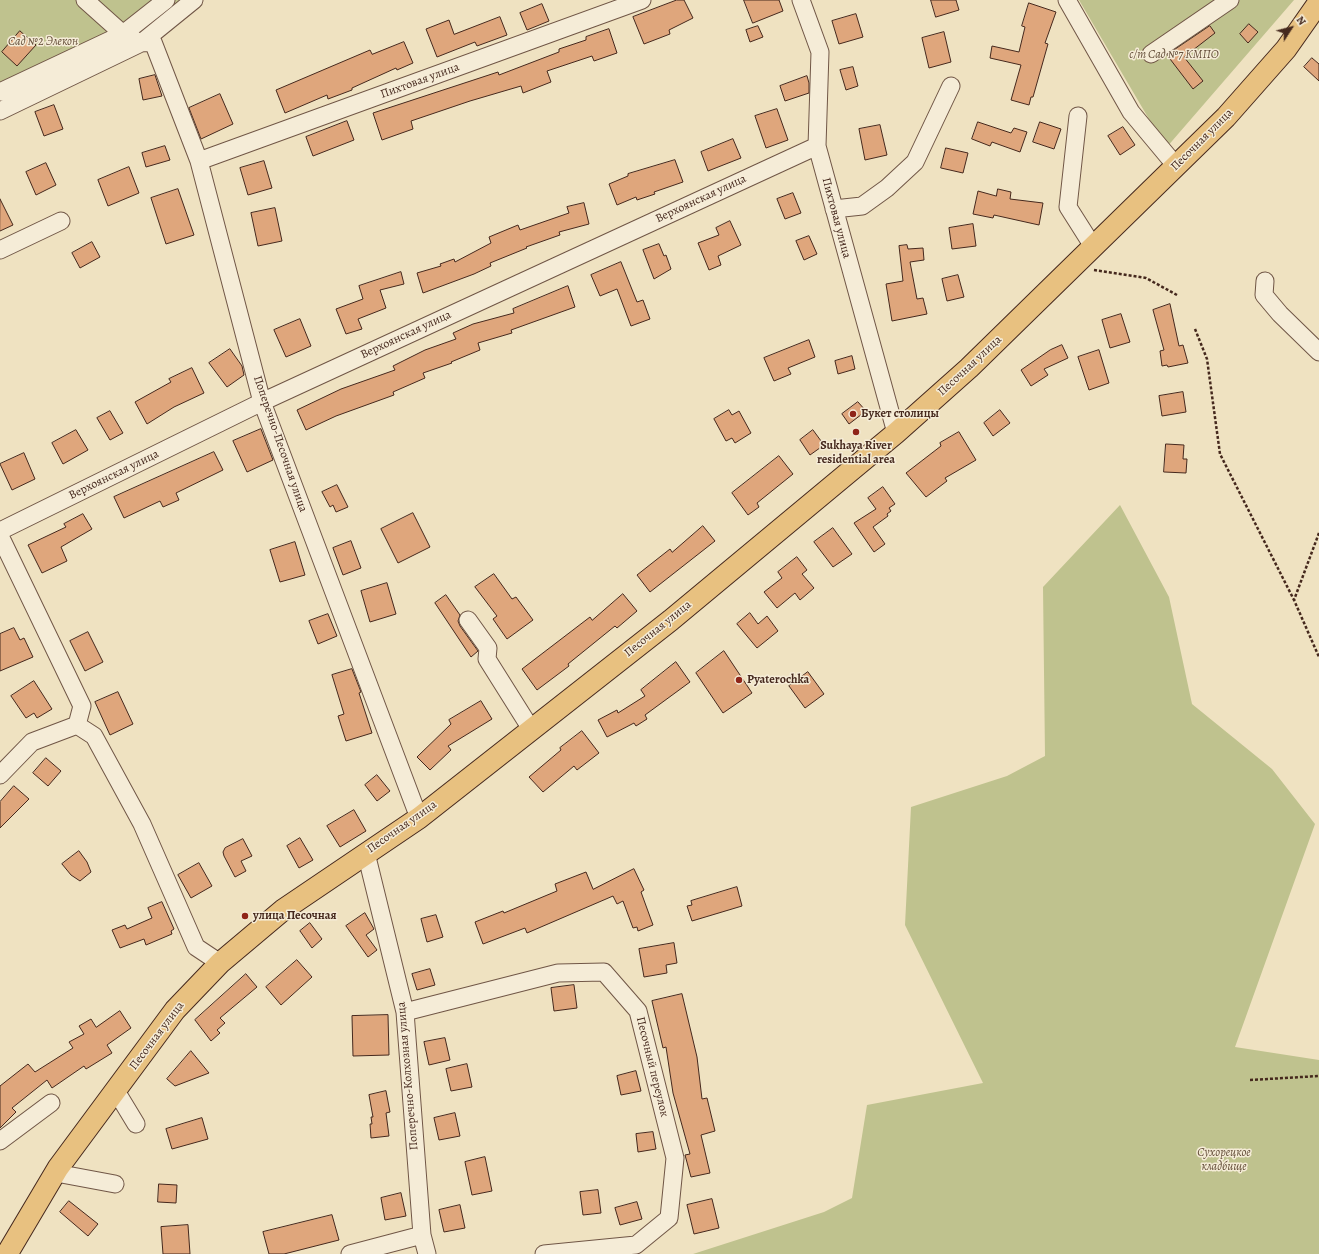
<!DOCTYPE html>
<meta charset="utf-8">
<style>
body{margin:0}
#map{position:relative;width:1319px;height:1254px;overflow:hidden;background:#efe2c1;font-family:Alegreya,serif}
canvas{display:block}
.north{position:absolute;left:1271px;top:8px;width:40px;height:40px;-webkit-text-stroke:3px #f5ecd7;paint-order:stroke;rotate:54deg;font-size:11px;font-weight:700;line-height:16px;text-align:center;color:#45281d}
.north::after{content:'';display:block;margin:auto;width:14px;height:18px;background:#45281d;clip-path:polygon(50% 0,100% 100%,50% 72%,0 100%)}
</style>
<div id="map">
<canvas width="1319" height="1254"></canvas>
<div class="north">N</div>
</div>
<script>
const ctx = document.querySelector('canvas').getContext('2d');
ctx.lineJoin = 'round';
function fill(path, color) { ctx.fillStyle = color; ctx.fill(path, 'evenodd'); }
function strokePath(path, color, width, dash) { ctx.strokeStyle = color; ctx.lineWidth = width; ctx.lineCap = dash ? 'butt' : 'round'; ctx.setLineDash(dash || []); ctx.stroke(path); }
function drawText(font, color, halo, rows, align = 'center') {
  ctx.font = font + ' Alegreya,serif'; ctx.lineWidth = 3; ctx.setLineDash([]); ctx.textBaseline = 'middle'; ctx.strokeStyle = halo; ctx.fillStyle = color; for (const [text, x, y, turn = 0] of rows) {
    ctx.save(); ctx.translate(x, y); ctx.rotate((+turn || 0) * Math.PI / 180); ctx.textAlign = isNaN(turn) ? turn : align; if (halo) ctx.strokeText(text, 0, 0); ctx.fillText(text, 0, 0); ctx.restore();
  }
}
fill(new Path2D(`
 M0,0H181L130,40L0,103Z
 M1079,0H1294L1166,148Z
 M1120,505L1169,597L1192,704L1272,769L1315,824L1235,1047L1319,1060V1254H693L824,1212L852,1198L867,1105L983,1083L905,925L911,807L1007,776L1045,756L1043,587Z`), '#bfc28e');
const building = new Path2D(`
 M677,0H684L693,18L669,30L670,34L644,44L633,17Z
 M744,0H779L783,11L753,23Z
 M931,0H956L959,10L936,17Z
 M1029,3L1056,12L1045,43L1048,44L1033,97H1031L1029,105L1011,100L1021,65L990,58L992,46L1019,52L1025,27L1022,26Z
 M542,4L549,21L527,30L520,13Z
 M856,14L863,37L839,44L832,21Z
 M500,17L507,35L477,46L475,42L437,57L426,29L449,20L454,34Z
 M1249,24L1258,32L1248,43L1240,34Z
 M758,26L763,37L750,42L746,30Z
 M1210,26L1215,33L1184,57L1203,81L1193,89L1167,55Z
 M609,29L617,53L594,61L592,56L547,71L551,82L523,93L521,86L470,101L411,121L413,129L382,140L373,113L498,72L499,75L559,52V49L586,40V37Z
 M20,31L36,45L17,66L2,52Z
 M944,32L951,62L929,68L922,38Z
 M404,42L413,63L397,70L396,68L352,88V90L328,99L327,95L285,113L276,90L370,50L372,54Z
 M1312,58L1319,64V81L1304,67Z
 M853,67L858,86L846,90L840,70Z
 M155,75L162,96L143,100L139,79Z
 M807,76L809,83V93L785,101L780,86Z
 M220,94L233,124L201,139L189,108Z
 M54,105L63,129L44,136L35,112Z
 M777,109L788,140L766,148L755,116Z
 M347,121L354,140L313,156L306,137Z
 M978,122L1011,133L1014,128L1027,132L1020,152L992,142L990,146L972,139Z
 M1040,122L1061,129L1054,149L1033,142Z
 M880,125L887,155L865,160L859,129Z
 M1123,127L1135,145L1120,155L1108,136Z
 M733,139L741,158L708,171L701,152Z
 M165,146L170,160L146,167L142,153Z
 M946,148L968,153L963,173L941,168Z
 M675,160L683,182L654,192L655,194L637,200L636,197L617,205L609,184L628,176V174Z
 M264,161L272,188L248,195L240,168Z
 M46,163L56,185L36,195L26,172Z
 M129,167L139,193L108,206L98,180Z
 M178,189L194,235L166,244L151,198Z
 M998,189L1011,192L1010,199L1043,203L1039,225L994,215L993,218L973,214L978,191L996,196Z
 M793,193L801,213L785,219L777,199Z
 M0,199L13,225L0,231Z
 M584,203L589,224L559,232L560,235L526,247L527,248L490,263L491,266L474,274L423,293L417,273L441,266L440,264L454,259L455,262L491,243L489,237L518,225L520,230L569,213L567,207Z
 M275,208L282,241L258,246L251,213Z
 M730,221L741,245L718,256L721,265L709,270L698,243L719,235L716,228Z
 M973,224L976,246L952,249L949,228Z
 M809,236L817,254L804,260L796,241Z
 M92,242L100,257L80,268L72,253Z
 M659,244L664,256L666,255L671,269L654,279L643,250Z
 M907,245L908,249L923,248L924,260L910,262L917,299L923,298L927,314L892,321L886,284L903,281L899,246Z
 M621,262L637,302L643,300L650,319L631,326L617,289L600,296L591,275Z
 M401,272L404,284L380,290L386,308L358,319L362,329L346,334L336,309L363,299L359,286Z
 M958,275L964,297L947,301L942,279Z
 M568,286L575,307L511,330L512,333L478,343L480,350L451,362L452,363L423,373L425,378L393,392L394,395L336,416L306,430L297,410L341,389L395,370L393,366L425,350L456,339L453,333L473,324L514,313L513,309Z
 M1170,304L1179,346L1183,345L1188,363L1168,367L1167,365L1162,366L1160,351L1164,350L1153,310Z
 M1121,314L1130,342L1110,348L1102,320Z
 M300,319L311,346L286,357L274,330Z
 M809,340L815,357L788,368L791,374L774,381L764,358Z
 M1062,345L1068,358L1044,369L1048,375L1031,386L1021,370L1050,350Z
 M230,349L242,366L244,375L227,387L209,363Z
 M1099,350L1109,383L1089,390L1078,357Z
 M852,356L855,369L838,374L835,361Z
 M192,368L204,393L174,407L147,424L135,402L171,382L169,379Z
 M1183,392L1186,412L1162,416L1159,396Z
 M858,402L866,411L849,424L842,414Z
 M729,410L732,415L739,411L751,433L735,443L732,438L726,441L714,419Z
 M1000,410L1010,423L993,436L984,423Z
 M110,411L123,433L110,440L97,418Z
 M261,429L273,460L247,472L233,441Z
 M76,430L88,450L63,464L52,443Z
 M813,430L824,445L810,455L800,440Z
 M959,432L976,460L945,478L947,481L926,497L906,473L941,446L940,443Z
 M1166,444L1184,445L1183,459H1187L1186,473L1164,472Z
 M214,452L223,470L176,493L179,500L163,507L160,501L124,518L114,497Z
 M24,453L35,479L12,490L0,464Z
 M779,456L793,474L757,503L759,507L748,515L732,493Z
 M337,485L348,507L336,512L333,505L330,507L322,492Z
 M883,487L895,504L889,508L891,511L887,514L888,516L873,527L885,544L874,552L854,523L876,509L868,498Z
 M413,513L430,547L398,563L381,529Z
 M83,514L92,529L61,547L67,561L42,573L28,545L66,527L64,524Z
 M703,526L715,541L650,592L637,575L670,549L672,552Z
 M833,528L852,554L833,567L814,542Z
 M351,541L361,568L343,575L333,548Z
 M295,542L305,575L280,582L270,550Z
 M797,557L807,570L802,574L814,588L800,600L795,593L777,608L764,592L782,578L778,572Z
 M494,574L512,599L516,597L533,620L507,639L493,619L497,616L475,587Z
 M387,583L396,614L370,622L361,591Z
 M623,594L637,611L617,628L615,626L568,664L569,666L537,690L522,669L590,617L592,620Z
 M446,595L460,615L458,621L460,626L478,651L471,657L435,603Z
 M750,613L758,624L767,616L778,631L757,648L737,624Z
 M328,614L337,636L318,644L309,621Z
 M14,628L20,640L24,638L33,657L0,671V634Z
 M88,632L103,662L85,671L70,641Z
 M724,651L752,693L723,713L696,673Z
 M676,662L690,682L645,715L647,719L636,726L634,723L607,737L598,720L617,710L618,713L645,696L641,690Z
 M352,669L361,692L359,693L372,733L346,741L338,716L344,714L332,675Z
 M808,672L824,694L805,708L789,686Z
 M34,681L52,709L37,718L34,713L26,718L11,696Z
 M118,692L133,724L110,735L95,702Z
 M481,701L492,719L448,746L451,750L430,770L417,757L451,724L449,720Z
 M582,731L599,753L577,770L574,766L543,792L529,777L561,750L560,748Z
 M46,758L61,771L48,786L33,773Z
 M377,775L390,791L377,801L365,785Z
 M14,786L29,799L0,828V802Z
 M354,810L366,831L340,847L327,826Z
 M300,838L313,860L299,868L287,846Z
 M243,839L252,856L241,861L246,871L235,877L224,856L223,852L225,848Z
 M79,851L87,862L91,872L80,881L71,875L62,864Z
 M199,863L212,886L191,898L178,875Z
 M634,869L644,890L641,892L653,925L638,931L637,927L633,928L623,901L617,904L613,896L527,933L525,928L483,944L475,922L503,911L504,913L557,891L555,884L586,872L593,889Z
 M737,887L742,906L692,921L687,906L692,905L691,901Z
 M162,902L174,929L171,931L172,934L146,945L144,939L120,948L112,930L125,925L127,929L152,918L148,908Z
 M365,913L374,929L366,935L377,950L368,957L346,926Z
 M436,915L443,937L427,942L421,919Z
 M310,923L322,939L312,948L300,931Z
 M674,943L677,963L666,965L667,973L644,977L639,949Z
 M297,960L312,977L281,1005L266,987Z
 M430,969L435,985L417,990L412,974Z
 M246,974L257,987L220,1018L225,1023L217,1030L220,1033L211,1041L195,1020Z
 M574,985L577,1008L554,1011L551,988Z
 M682,994L697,1057L702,1099L707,1098L715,1131L701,1135L710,1173L691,1177L685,1155L690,1154L673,1093L666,1047L663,1048L652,1001Z
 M120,1011L131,1028L107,1045L112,1053L86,1069L84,1066L52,1088L47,1080L12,1108L16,1112L0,1128V1086L28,1064L35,1072L73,1048L69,1042L84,1034L79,1026L91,1019L96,1027Z
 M388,1015L389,1055L353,1056L352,1016Z
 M445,1038L450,1060L429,1065L424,1042Z
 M191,1051L209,1073L175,1086L167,1079Z
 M467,1064L472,1087L451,1091L446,1069Z
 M636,1071L641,1091L621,1095L617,1076Z
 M386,1091L390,1112L386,1113L389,1136L371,1138L370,1124H372L371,1117H373L369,1095Z
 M455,1113L460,1136L439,1140L434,1118Z
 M202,1118L208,1139L172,1149L166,1129Z
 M653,1132L656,1149L638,1152L636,1134Z
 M485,1157L492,1191L472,1195L465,1162Z
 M159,1184L177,1185L176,1203L158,1202Z
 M598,1190L601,1213L583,1215L580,1192Z
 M401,1193L406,1216L385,1220L381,1198Z
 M712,1199L719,1228L694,1234L687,1205Z
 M69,1201L98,1224L88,1236L60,1212Z
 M637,1202L642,1219L620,1225L615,1208Z
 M460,1205L465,1228L444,1232L439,1210Z
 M332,1215L339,1240L284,1254H269L263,1232Z
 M188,1225L190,1254H163L161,1227Z`);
fill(building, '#dfa67c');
strokePath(building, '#45281d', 1);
const minor = new Path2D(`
 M166,0L123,34L141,43L153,42L199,161L262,402L419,818
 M801,0L820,52L817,146L896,433
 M1067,0L1131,112L1176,166
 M1151,54L1230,0
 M0,92L123,34L85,0
 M0,111L141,43L194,0
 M1078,116L1068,207L1094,248
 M199,161L642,0
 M834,209L862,206L887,188L915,162L951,86
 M0,250L61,221
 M1265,281L1264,295L1280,314L1319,352
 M0,531L262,402L817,146
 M0,536L82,706L77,725L94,736L142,824L196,947L220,963
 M468,620L488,648L487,659L531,729
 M0,775L32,742L77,725
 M366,853L405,1012L422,1235L427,1254
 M405,1012L558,973L604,972L638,1011L675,1158L669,1218L636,1245L544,1254
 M116,1091L136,1124
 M0,1141L51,1103
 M56,1173L115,1184
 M350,1254L422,1235`);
const major = new Path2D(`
 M7,1254L58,1168L175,1010L220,963L283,910L419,818L671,620L896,433L969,368L1226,117L1286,49L1319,2`);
strokePath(minor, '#705646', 19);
strokePath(major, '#45281d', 23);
strokePath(new Path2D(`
 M1094,270L1146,278L1177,295
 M1195,329L1207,359L1220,454L1294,600
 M1319,533L1294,600L1319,657
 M1250,1080L1319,1076`), '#45281d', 2.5, [3, 2]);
strokePath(minor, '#f5ecd7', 17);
strokePath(major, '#e8c180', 21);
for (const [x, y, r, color] of [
 [853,414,4,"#8f2418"],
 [856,432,4,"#8f2418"],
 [739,680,4,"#8f2418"],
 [245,916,4,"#8f2418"]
]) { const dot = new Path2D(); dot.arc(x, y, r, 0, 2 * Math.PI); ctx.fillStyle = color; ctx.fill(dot); strokePath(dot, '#f5ecd7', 1.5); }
drawText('italic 12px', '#644e39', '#f5ecd7', [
 ["Сад №2 Элекон",43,42],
 ["с/т Сад №7 КМПО",1174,55],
 ["Сухорецкое",1224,1153],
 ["кладбище",1224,1167]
]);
drawText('12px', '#45281d', '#f5ecd7', [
 ["Пихтовая улица",420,81,-20],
 ["Песочная улица",1202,140,-45],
 ["Верхоянская улица",701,199,-25],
 ["Пихтовая улица",836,218,75],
 ["Верхоянская улица",406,335,-25],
 ["Песочная улица",970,366,-43],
 ["Поперечно-Песочная улица",280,444,71],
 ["Верхоянская улица",114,475,-26],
 ["Песочная улица",658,629,-39],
 ["Песочная улица",402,827,-35],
 ["Песочная улица",157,1036,-53],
 ["Песочный переулок",652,1067,76],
 ["Поперечно-Колхозная улица",408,1076,-95]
]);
drawText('bold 12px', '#45281d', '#f5ecd7', [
 ["Букет столицы",861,414],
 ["Sukhaya River",856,446,"center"],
 ["residential area",856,460,"center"],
 ["Pyaterochka",747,680],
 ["улица Песочная",253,916]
], 'left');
</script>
